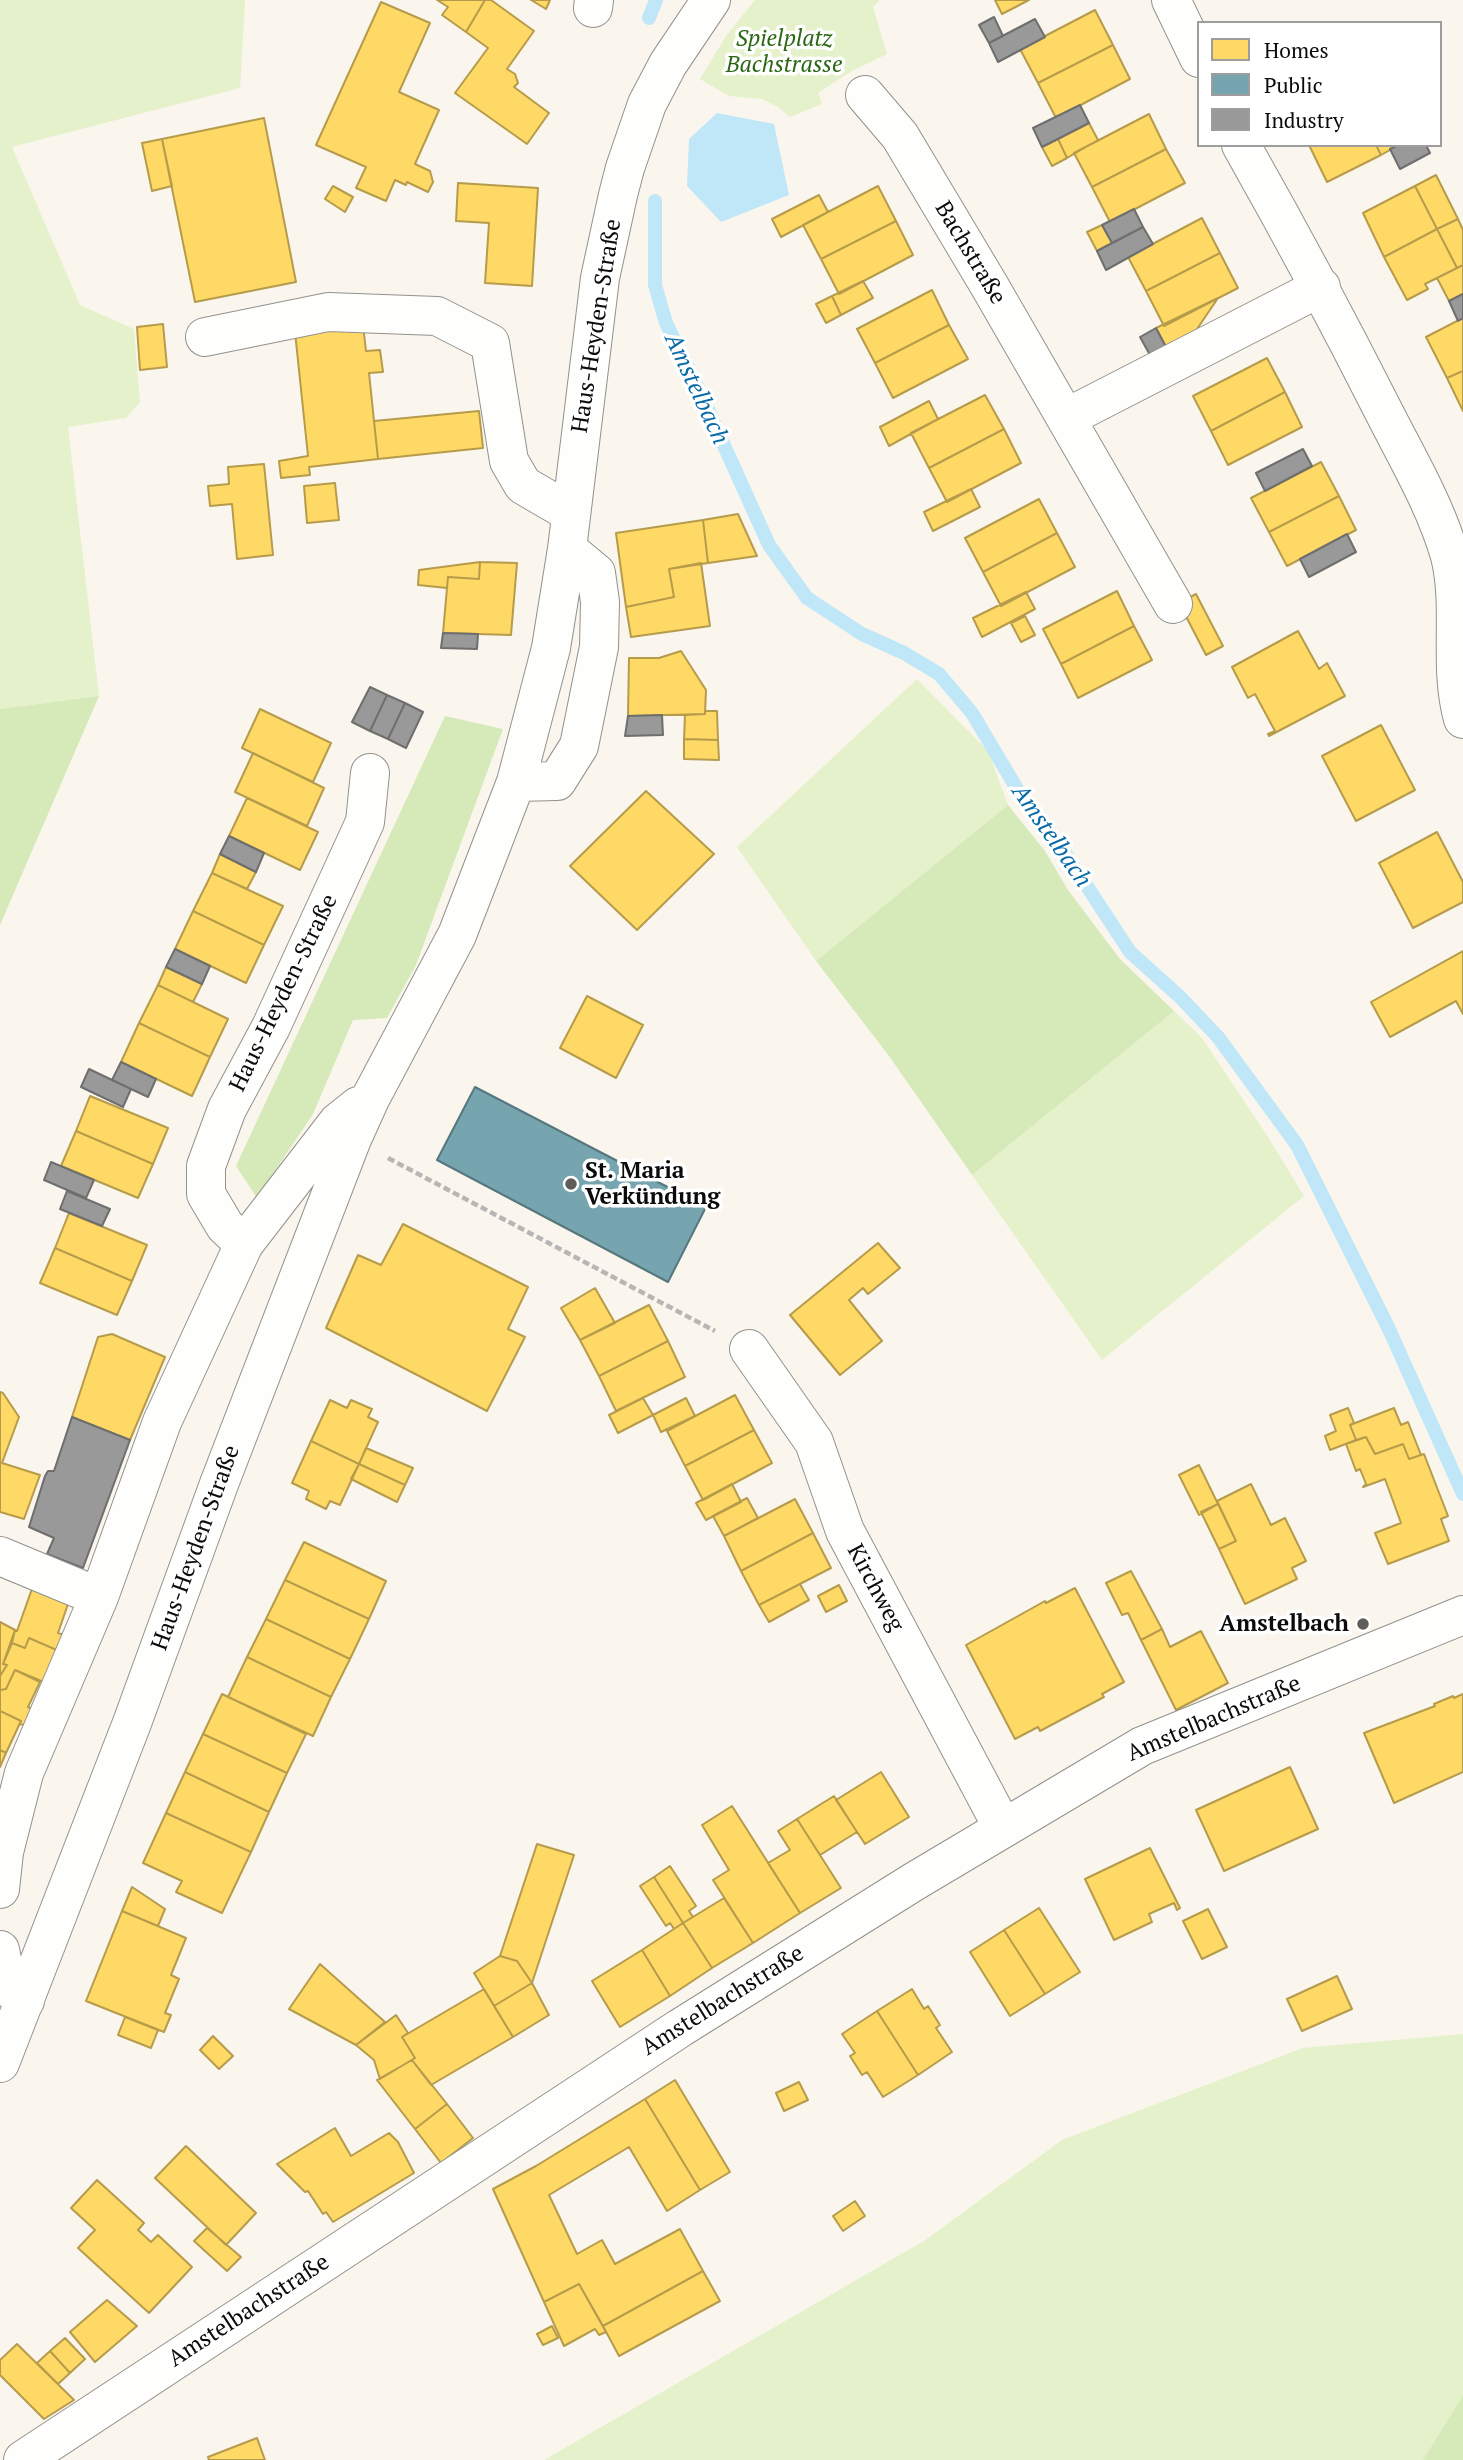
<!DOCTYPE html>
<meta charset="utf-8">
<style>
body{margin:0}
#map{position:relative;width:1463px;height:2460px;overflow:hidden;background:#faf6ed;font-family:"PT Serif",serif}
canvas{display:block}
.legend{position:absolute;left:1197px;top:21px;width:245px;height:126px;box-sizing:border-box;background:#fff;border:2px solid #9d9d9d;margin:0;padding:9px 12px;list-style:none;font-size:21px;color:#0b0b0b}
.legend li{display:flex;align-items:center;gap:14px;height:35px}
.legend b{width:35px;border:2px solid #9d9d9d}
</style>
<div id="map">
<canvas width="1463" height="2460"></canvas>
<ul class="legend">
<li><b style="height:19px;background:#ffd966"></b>Homes</li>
<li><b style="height:19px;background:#76a5af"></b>Public</li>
<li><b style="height:19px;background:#999"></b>Industry</li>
</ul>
</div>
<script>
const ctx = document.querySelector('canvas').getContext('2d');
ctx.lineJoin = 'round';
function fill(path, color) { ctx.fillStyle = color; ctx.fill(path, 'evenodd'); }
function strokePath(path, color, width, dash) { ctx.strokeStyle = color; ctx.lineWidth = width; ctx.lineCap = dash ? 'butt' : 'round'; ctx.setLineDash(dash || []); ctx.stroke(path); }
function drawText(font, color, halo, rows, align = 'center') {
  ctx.font = font + ' "PT Serif",serif'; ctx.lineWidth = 7; ctx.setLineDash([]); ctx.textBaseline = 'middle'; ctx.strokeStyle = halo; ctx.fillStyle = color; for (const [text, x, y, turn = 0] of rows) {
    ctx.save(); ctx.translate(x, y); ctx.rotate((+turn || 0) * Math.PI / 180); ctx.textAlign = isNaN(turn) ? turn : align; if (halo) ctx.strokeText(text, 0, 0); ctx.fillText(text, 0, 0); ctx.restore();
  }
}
fill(new Path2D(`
 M0,0H245L240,88L12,147L80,305L134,329L140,402L126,418L68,427L99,696L0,709Z
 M755,0H880L873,7L887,54L850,72L818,93L822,104L790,117L778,107L762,99L729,96L700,79L726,36Z
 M917,679L988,751L1008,805L816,961L737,847Z
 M1174,1011L1202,1038L1268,1137L1304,1196L1102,1360L972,1175Z
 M1463,2034V2395L1423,2460H544L924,2241L1062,2140L1303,2048Z`), '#e4f1ca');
fill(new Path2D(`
 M99,696L0,925V709Z
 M445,716L503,729L416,965L387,1018L353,1020L313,1114L257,1198L236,1166Z
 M1008,805L1045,851L1068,890L1120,959L1174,1011L972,1175L889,1056L816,961Z
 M1463,2395V2460H1423Z`), '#d5eab8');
fill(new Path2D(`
 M717,113L774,124L789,195L721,222L687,186L689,139Z`), '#bfe7f8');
const homes = new Path2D(`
 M437,0H485L466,32L442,15L448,7Z
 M485,0H491L534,31L507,69L515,74L518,83L514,87L549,113L527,144L455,93L488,48L466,32Z
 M531,0H550L546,9Z
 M995,0H1029L1002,14Z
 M381,2L430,23L399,92L439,110L415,164L430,171L433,182L428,192L407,182L406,185L395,180L386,201L356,188L366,167L316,145Z
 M1095,10L1113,45L1038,83L1020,49Z
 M1113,45L1130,79L1056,118L1038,83Z
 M1149,114L1166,149L1092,187L1074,153Z
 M264,118L296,282L195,302L162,139Z
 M1089,123L1098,140L1067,158L1058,139Z
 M162,139L172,186L152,191L142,143Z
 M1058,139L1067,158L1052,166L1042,147Z
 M1309,145H1376L1381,155L1327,182Z
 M1376,145H1399L1381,155Z
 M1166,149L1185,183L1110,222L1092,187Z
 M1436,175L1458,219L1437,229L1415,186Z
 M458,183L538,188L532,286L485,283L489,223L456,221Z
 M333,186L353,197L345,212L325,199Z
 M878,186L896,221L821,259L803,225Z
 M1415,186L1437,229L1384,257L1363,213Z
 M819,195L828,212L781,237L772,219Z
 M1202,218L1220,253L1146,291L1128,257Z
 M1458,219L1463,230V265L1457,268L1437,229Z
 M896,221L913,255L839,294L821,259Z
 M1102,225L1112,243L1097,251L1087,232Z
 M1437,229L1457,268L1425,284L1428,289L1407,300L1384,257Z
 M1220,253L1238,288L1164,326L1146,291Z
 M1463,265V294L1449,301L1437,278Z
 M863,281L873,298L841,315L832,296Z
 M932,290L949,325L875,363L857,329Z
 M832,296L841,315L826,323L816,304Z
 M1218,298L1195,332L1166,347L1156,328Z
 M1463,318V371L1447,378L1426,337Z
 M163,324L167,367L140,370L137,327Z
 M363,325L366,351L380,350L383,372L369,373L378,459L309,467L310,475L281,478L279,461L308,456L295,332Z
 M949,325L968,359L893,398L875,363Z
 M1267,358L1285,392L1211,431L1193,396Z
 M1463,371V411L1447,378Z
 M1285,392L1302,427L1228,465L1211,431Z
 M985,395L1004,429L929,468L911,433Z
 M929,401L938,419L889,446L880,427Z
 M479,411L483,448L378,459L374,421Z
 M1004,429L1021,463L947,502L929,468Z
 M1321,462L1339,496L1269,532L1251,498Z
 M264,464L273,555L237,559L232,504L210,506L208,486L229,484L228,467Z
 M335,483L339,520L307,523L304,486Z
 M971,489L980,507L933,531L924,512Z
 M1339,496L1356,530L1287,566L1269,532Z
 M1039,499L1057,533L983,572L965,538Z
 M738,514L757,556L708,563L703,520Z
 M703,520L708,563L669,569L674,597L626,607L616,533Z
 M1057,533L1075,567L1001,606L983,572Z
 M480,562L517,563L511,635L443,633L448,577L479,579Z
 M480,562L479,579L448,577L447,588L418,585L419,570Z
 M701,563L710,626L631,637L626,607L674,597L669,569Z
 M1117,591L1134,626L1061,664L1043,629Z
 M1026,592L1035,609L982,637L973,618Z
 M1196,594L1223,646L1206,655L1179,603Z
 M1025,616L1035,635L1021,642L1011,623Z
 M1134,626L1152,660L1078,698L1061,664Z
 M1298,631L1319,669L1327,663L1345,696L1269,736L1268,734L1275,731L1255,694L1248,698L1232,667Z
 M681,651L706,690L705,714L628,716L629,658H659Z
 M260,709L331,743L313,782L242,748Z
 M705,711H717L718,740L684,739L685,715L705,714Z
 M1381,725L1415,790L1356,821L1322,756Z
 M684,739L718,740L719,760L684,759Z
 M253,753L324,788L307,826L235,792Z
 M646,791L714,854L637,930L570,866Z
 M247,798L318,832L300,870L229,836Z
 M1437,832L1463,882V902L1413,928L1379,863Z
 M220,854L256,872L247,889L212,873Z
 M212,873L283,906L264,945L193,911Z
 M193,911L264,945L246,983L175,949Z
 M1463,951V1014L1456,1001L1390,1037L1371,1002Z
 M166,967L202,984L193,1002L158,985Z
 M158,985L228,1019L210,1057L139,1023Z
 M587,996L643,1025L616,1078L560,1048Z
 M139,1023L210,1057L192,1096L121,1062Z
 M90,1096L168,1128L153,1164L76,1131Z
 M76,1131L153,1164L138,1198L61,1166Z
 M69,1213L147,1245L132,1281L55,1248Z
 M403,1224L528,1287L508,1329L525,1337L487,1411L326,1328L358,1255L381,1265Z
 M878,1243L900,1268L868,1294L863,1288L849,1300L882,1341L840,1375L790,1315Z
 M55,1248L132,1281L117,1315L40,1283Z
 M595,1288L615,1323L580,1340L561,1308Z
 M649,1305L668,1341L599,1376L580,1340Z
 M112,1334L165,1357L130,1440L72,1417L98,1337Z
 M668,1341L685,1377L616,1411L599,1376Z
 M0,1392L3,1393L19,1417L2,1463L40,1475L24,1519L0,1512Z
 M735,1395L754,1430L685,1466L667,1431Z
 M643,1398L653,1415L618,1433L609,1415Z
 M686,1398L695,1416L661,1432L653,1415Z
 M330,1400L347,1408L351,1400L372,1409L368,1417L378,1422L359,1464L311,1441Z
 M1348,1408L1354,1423L1350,1425L1356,1440L1330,1450L1325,1436L1336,1431L1330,1415Z
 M1394,1408L1401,1425L1408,1422L1421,1455L1409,1459L1403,1444L1375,1454L1366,1437L1356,1440L1350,1425Z
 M754,1430L772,1463L703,1500L685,1466Z
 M1366,1437L1375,1454L1403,1444L1409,1459L1424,1454L1448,1516L1441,1519L1449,1541L1388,1564L1375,1533L1401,1523L1385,1479L1363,1487L1366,1484L1360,1469L1356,1471L1346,1444Z
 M311,1441L359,1464L340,1505L330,1501L326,1509L306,1499L309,1491L292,1483Z
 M366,1448L413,1468L405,1485L359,1464Z
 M359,1464L405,1485L397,1502L351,1479Z
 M1199,1465L1218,1504L1199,1515L1179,1475Z
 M732,1484L741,1502L706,1520L696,1503Z
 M1251,1484L1271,1525L1285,1518L1306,1561L1292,1568L1297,1579L1245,1604L1219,1549L1236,1541L1217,1501Z
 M747,1498L758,1518L724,1536L713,1516Z
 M795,1499L813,1533L741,1571L724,1536Z
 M1218,1504L1236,1541L1219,1549L1201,1512Z
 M813,1533L831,1568L759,1605L741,1571Z
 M304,1542L386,1581L369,1619L285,1580Z
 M1131,1571L1162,1629L1141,1640L1128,1613L1122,1615L1106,1583Z
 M285,1580L369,1619L350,1659L266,1619Z
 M800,1584L809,1600L769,1622L759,1605Z
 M839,1585L847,1601L826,1612L818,1596Z
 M33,1586L68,1604L58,1633L65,1635L59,1651L29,1638L25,1648L12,1643L15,1630L17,1631Z
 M1075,1588L1124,1682L1102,1694L1104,1697L1040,1731L1038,1727L1015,1739L966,1645L1045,1601L1046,1603Z
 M266,1619L350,1659L331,1697L247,1657Z
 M0,1622L15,1630L3,1664L7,1665L0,1676Z
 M1162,1629L1170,1647L1201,1631L1228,1683L1176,1710L1141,1640Z
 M29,1638L59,1651L46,1683L15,1670L6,1689L0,1690V1676L7,1665L3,1664L12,1643L25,1648Z
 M247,1657L331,1697L313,1736L228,1697Z
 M15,1670L40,1682L28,1707L35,1710L28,1726L20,1724L21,1721L0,1711V1690L6,1689Z
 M222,1694L306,1734L287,1773L203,1734Z
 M1463,1694V1772L1394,1803L1364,1733L1435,1706L1434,1704L1453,1696L1454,1698Z
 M0,1711L21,1721L6,1753L0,1750Z
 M203,1734L287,1773L269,1812L185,1772Z
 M0,1750L6,1753L0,1767Z
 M1290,1767L1318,1829L1224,1871L1196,1810Z
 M185,1772L269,1812L251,1852L166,1813Z
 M881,1772L909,1817L865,1844L836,1800Z
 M834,1796L857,1832L820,1855L797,1819Z
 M732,1806L800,1913L753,1943L713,1880L729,1870L702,1825Z
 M166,1813L251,1852L222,1913L176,1892L182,1881L143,1863Z
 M797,1819L841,1888L800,1913L768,1863L790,1850L778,1831Z
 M537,1844L574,1855L532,1983L517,1961L500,1956Z
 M1150,1848L1180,1908L1177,1910L1174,1903L1149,1914L1152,1922L1114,1940L1085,1879Z
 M670,1866L696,1906L689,1911L693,1917L683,1923L654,1877Z
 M654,1877L683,1923L674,1929L670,1923L666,1926L640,1886Z
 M132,1887L165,1909L158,1926L122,1911Z
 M724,1898L753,1943L712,1968L683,1923Z
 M1039,1908L1080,1972L1045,1994L1004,1930Z
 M1208,1909L1227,1947L1202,1959L1183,1921Z
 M122,1911L186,1938L171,1975L179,1979L165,2013L171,2015L164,2032L86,2001Z
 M683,1923L712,1968L670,1996L642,1950Z
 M1004,1930L1045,1994L1010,2016L970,1952Z
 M642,1950L670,1996L620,2027L592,1981Z
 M500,1956L517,1961L532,1983L494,2006L474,1973Z
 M320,1964L385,2022L356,2045L289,2009Z
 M1337,1976L1352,2009L1302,2031L1287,1999Z
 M532,1983L549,2015L513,2037L494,2006Z
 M484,1989L513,2037L431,2085L412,2060L415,2058L402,2037Z
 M912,1989L924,2009L928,2006L940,2025L936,2028L952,2052L918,2075L877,2011Z
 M877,2011L918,2075L883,2097L867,2072L862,2075L850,2056L855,2053L842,2034Z
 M396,2015L408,2033L402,2037L415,2058L380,2079L374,2060L356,2045Z
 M125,2017L158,2030L151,2048L118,2035Z
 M213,2036L233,2056L219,2069L200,2050Z
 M412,2060L447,2104L415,2129L377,2080Z
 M675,2080L730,2172L700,2190L645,2099Z
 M799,2082L808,2100L784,2111L776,2093Z
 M645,2099L700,2190L667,2211L629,2147L549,2195L577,2254L602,2240L615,2264L680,2229L703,2271L603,2326L579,2284L544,2302L493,2189L536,2166Z
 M447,2104L473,2138L441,2163L415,2129Z
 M335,2128L351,2156L389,2133L398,2142L414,2173L333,2222L326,2212L323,2214L308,2191L305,2192L277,2164Z
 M186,2146L256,2213L226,2245L155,2178Z
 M97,2180L144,2223L138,2230L151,2242L158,2235L192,2267L149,2313L78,2248L95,2230L71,2208Z
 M855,2201L865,2216L843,2231L833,2216Z
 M207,2228L241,2257L227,2271L194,2241Z
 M703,2271L720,2301L619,2356L603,2326Z
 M579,2284L606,2332L599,2335L595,2329L564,2346L544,2302Z
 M107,2300L137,2326L95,2362L70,2332Z
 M552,2326L558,2338L543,2345L537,2334Z
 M65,2338L85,2359L70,2373L50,2351Z
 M17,2344L74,2400L44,2419L0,2375V2360Z
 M50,2351L70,2373L58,2384L37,2363Z
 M257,2438L265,2460H209L208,2457Z`);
fill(homes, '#ffd966');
strokePath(homes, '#b69b4b', 2);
const public = new Path2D(`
 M475,1087L706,1207L668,1282L437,1160Z`);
fill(public, '#76a5af');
strokePath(public, '#56777e', 2);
const industry = new Path2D(`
 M994,17L1003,36L989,43L979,25Z
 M1035,19L1045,37L998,62L989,43Z
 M1080,105L1089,123L1042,147L1033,128Z
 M1399,145H1426L1430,153L1400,169L1390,149Z
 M1134,209L1143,227L1112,243L1102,225Z
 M1143,227L1153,244L1106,270L1097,251Z
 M1463,294V318L1458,321L1449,301Z
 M1156,328L1166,347L1150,355L1140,337Z
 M1303,449L1312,466L1265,491L1256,473Z
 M1347,534L1356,552L1309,577L1300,559Z
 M443,633L478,634L477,649L441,648Z
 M370,687L387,695L370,731L352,722Z
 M387,695L405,703L388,739L370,731Z
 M405,703L423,712L406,748L388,739Z
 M662,715L663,735L625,736L628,716Z
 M229,836L264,853L256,872L220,854Z
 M175,949L210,966L202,984L166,967Z
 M121,1062L156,1079L148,1097L112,1080Z
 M89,1069L131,1089L123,1107L81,1087Z
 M51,1162L94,1180L86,1198L44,1180Z
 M67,1191L110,1209L102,1226L60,1209Z
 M72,1417L130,1440L83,1568L47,1554L54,1538L29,1527L45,1476L48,1471H54Z`);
fill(industry, '#999');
strokePath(industry, '#6e6e6e', 2);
strokePath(new Path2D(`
 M649,18L656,0
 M655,201V285L666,323L699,390L769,545L807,598L862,634L904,653L939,674L972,713L1026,804L1060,845L1130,952L1180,997L1218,1037L1297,1145L1388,1327L1463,1494`), '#bfe7f8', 14);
const minor = new Path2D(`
 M1171,0L1199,58
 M593,8L594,0
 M865,95L900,136L989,285L1173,604
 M1241,145C1292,235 1340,325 1386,416C1409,461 1436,507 1450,556C1463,609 1448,665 1463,719
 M205,337L328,312L437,316L490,343L509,461L523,485L571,513
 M1066,418L1321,287
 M516,782L557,781L579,746L599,647L600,602L596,573L567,549
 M244,1244L225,1226L206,1194V1166L227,1109L271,1027L365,822L370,773
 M749,1349L814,1442L845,1531L1003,1828
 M0,1556L99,1597
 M0,1889L4,1852L24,1773L99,1597L162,1422L244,1244L338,1122L358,1106
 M0,1950L8,1987L25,2001
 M0,2063L132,1723L219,1484L352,1139L371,1097L457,935L516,782L551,648L567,549L600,278L618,195L625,168L647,104L668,64L711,0
 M23,2460L680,2028L915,1881L1142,1746L1463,1615`);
strokePath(minor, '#93918d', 40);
strokePath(new Path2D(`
 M388,1158L715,1331`), '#b7b6b5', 4.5, [7, 3.5]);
strokePath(minor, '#fefefc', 38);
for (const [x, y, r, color] of [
 [571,1184,7,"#5f5d5a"],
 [1363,1624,7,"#5f5d5a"]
]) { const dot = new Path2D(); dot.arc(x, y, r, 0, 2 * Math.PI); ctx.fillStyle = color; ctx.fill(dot); strokePath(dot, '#fff', 2.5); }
drawText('italic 23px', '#2b6815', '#fff', [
 ["Spielplatz",784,39],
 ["Bachstrasse",784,65]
]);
drawText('23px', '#0b0b0b', '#fff', [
 ["Bachstraße",970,253,59],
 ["Haus-Heyden-Straße",597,326,-81],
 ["Haus-Heyden-Straße",284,993,-64],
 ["Haus-Heyden-Straße",196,1548,-70],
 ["Kirchweg",875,1588,62],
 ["Amstelbachstraße",1214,1719,-23],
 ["Amstelbachstraße",723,2001,-32],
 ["Amstelbachstraße",249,2311,-33]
]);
drawText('bold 23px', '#0b0b0b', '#fff', [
 ["St. Maria",585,1171],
 ["Verkündung",585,1197],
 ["Amstelbach",1349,1624,"right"]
], 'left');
drawText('italic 24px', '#086ba8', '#fff', [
 ["Amstelbach",696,389,65],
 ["Amstelbach",1051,836,55]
]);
</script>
